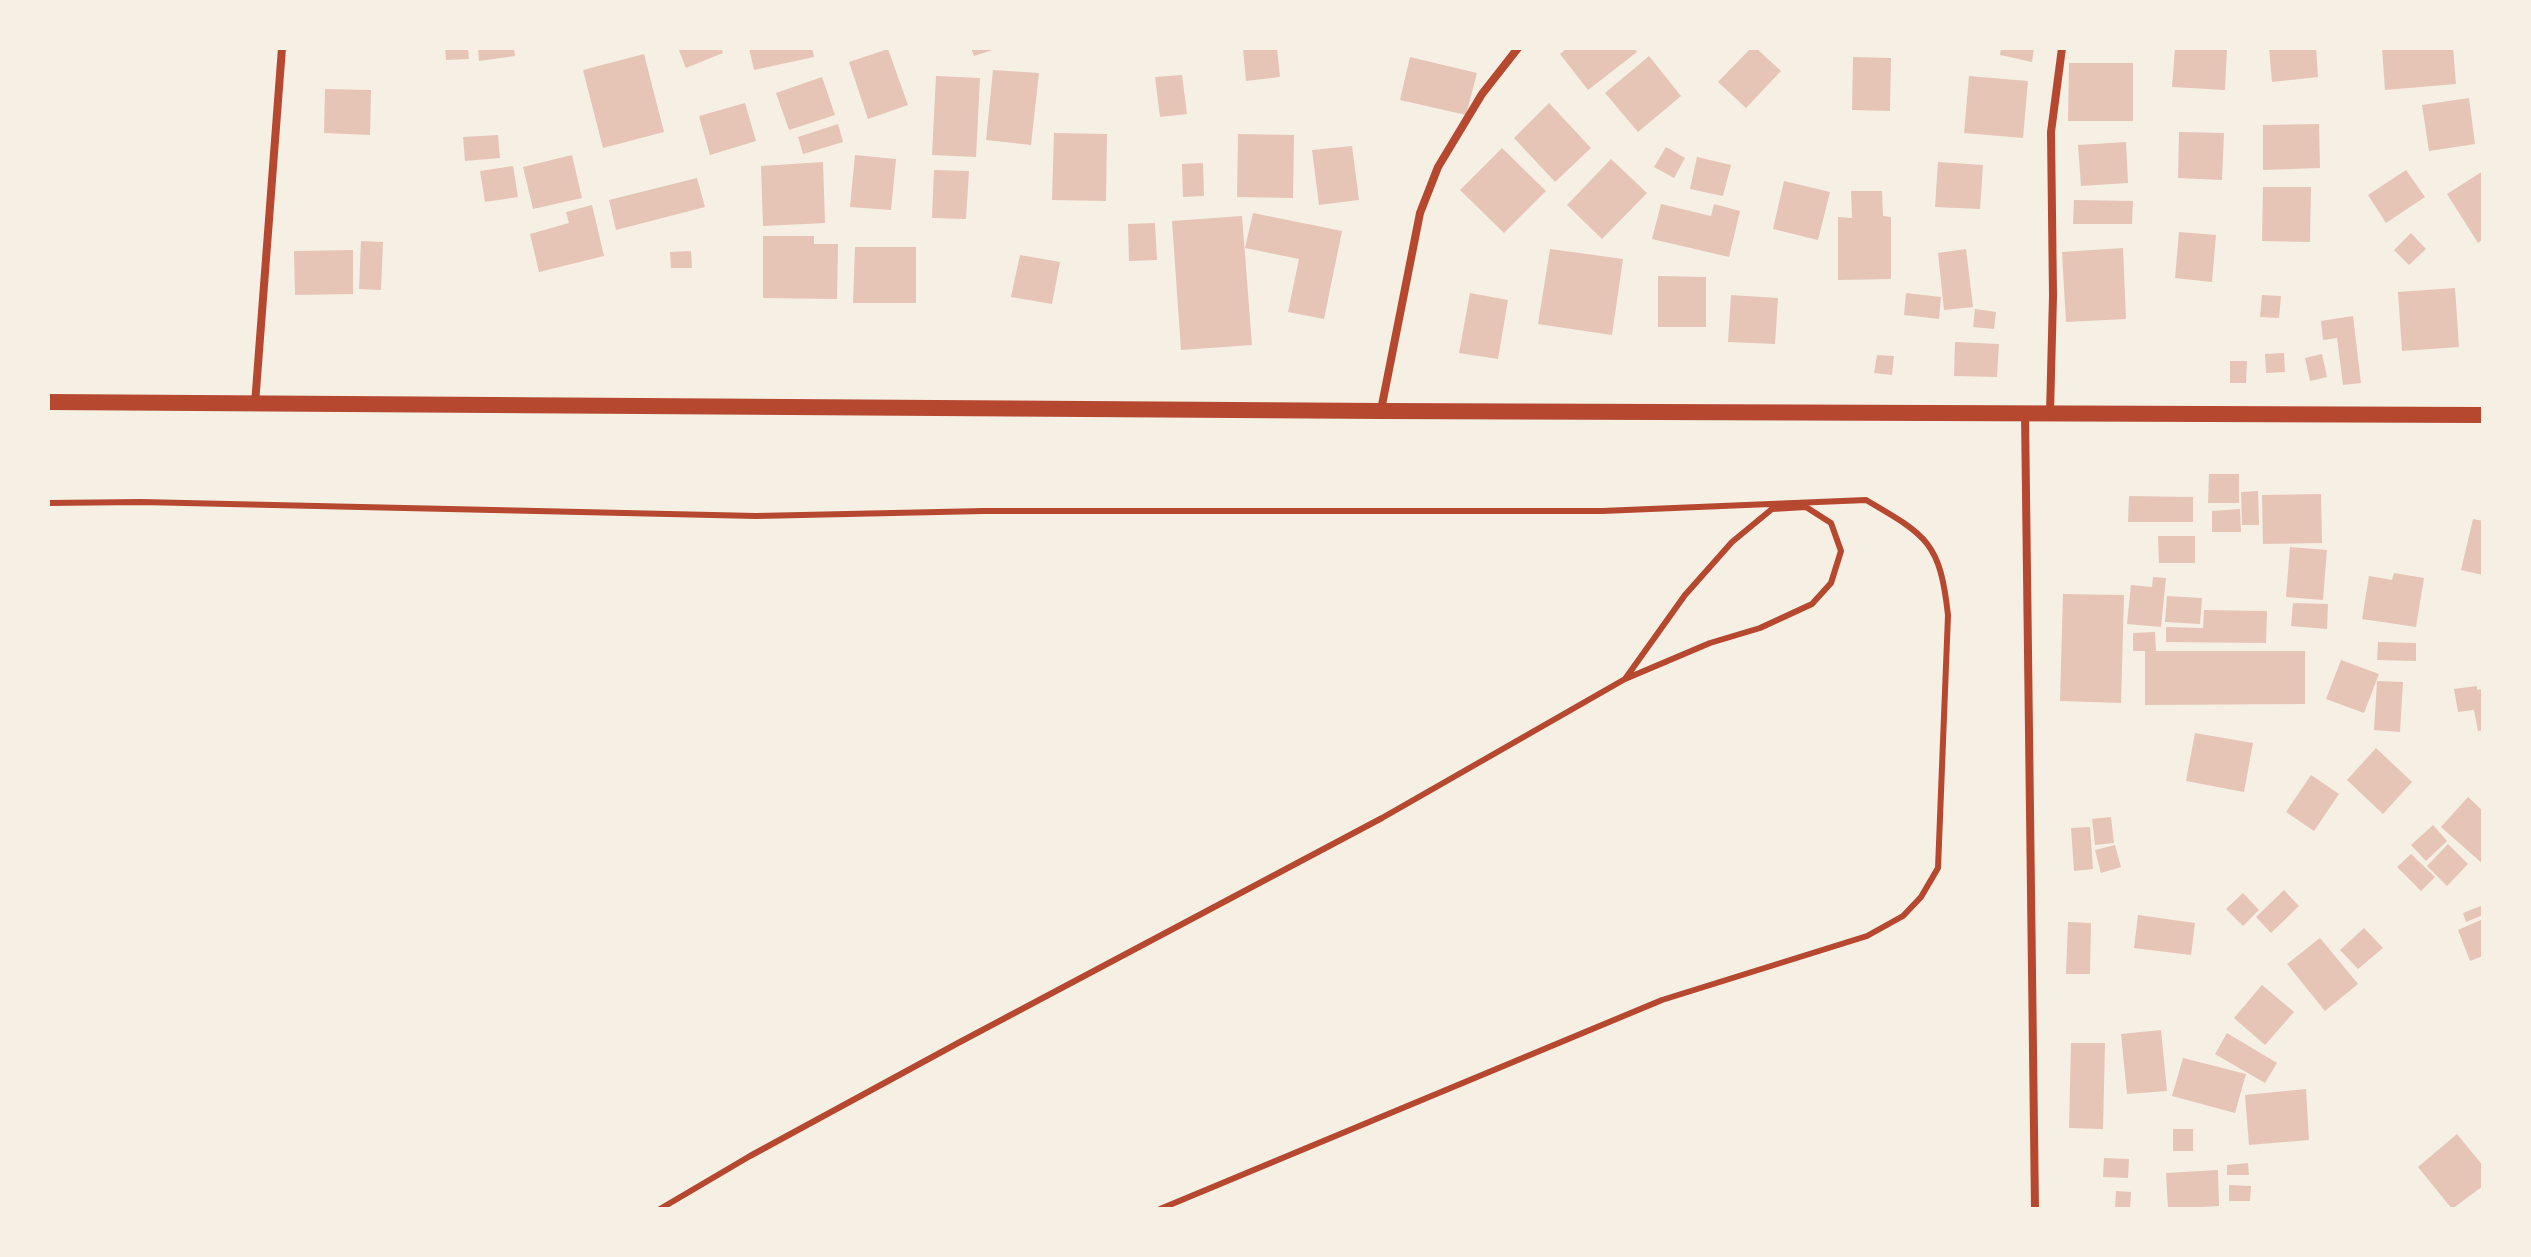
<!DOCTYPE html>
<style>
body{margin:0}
#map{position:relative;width:2531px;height:1257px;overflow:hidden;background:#f6efe4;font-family:"Archivo Narrow",sans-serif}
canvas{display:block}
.frame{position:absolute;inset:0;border:50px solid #f6efe4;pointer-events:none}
</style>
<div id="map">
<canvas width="2531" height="1257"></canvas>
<div class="frame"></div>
</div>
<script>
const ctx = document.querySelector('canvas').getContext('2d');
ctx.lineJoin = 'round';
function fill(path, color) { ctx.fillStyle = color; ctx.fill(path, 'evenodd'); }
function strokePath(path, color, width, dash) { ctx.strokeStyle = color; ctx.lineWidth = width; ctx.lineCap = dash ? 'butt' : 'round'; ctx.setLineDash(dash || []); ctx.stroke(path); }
fill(new Path2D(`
 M445,48H468L469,59L446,60Z
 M478,48H514L515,56L479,61Z
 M678,48H721L723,53L686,68Z
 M749,48H812L814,57L754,70Z
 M971,48H996V49L974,56Z
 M1243,48H1277L1280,77L1246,81Z
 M1567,48H1634L1637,52L1588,90L1560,54Z
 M1751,48H1756L1781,71L1746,108L1718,82Z
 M2001,48H2034L2032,62L2000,55Z
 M2175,48H2227L2225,90L2172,87Z
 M2269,48H2316L2318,77L2272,82Z
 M2382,48H2453L2456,84L2385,90Z
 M888,49L908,105L868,119L849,62Z
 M644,54L664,132L603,148L583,70Z
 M1649,56L1681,96L1638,132L1605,93Z
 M1410,57L1477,73L1466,115L1400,100Z
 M1853,57L1891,58L1890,111L1852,110Z
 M2069,63H2133V121H2068Z
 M993,70L1039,73L1031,145L986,140Z
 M1182,75L1187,114L1160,117L1155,77Z
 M936,76L980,78L976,157L932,155Z
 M1969,76L2028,81L2023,138L1964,133Z
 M822,77L835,115L789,130L776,93Z
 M325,89L371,90L370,135L324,133Z
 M2469,98L2475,144L2429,151L2422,105Z
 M745,103L756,141L710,155L699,116Z
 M1549,103L1591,148L1555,182L1514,138Z
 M838,124L843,142L803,154L798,137Z
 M2319,124L2320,168L2263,170V125Z
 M2179,132L2224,133L2222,180L2178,178Z
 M1054,133L1107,134L1106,201L1052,200Z
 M1238,134L1294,135L1293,198L1237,197Z
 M498,135L500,158L465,161L463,137Z
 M2126,142L2128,183L2081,186L2078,145Z
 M1352,146L1359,200L1319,205L1312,150Z
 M1666,147L1685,158L1674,178L1654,167Z
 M1502,148L1546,191L1504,233L1460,190Z
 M572,155L582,198L533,209L523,167Z
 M855,155L896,159L891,210L850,207Z
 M1697,157L1731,165L1723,196L1690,189Z
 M1611,159L1647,193L1602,239L1567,205Z
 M823,162L825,223L763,226L761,166Z
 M1938,162L1983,165L1980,209L1935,207Z
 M1203,163L1204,196L1183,197L1182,164Z
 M513,166L518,197L485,202L480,171Z
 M934,170L969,171L966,219L932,218Z
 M2406,170L2425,197L2386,223L2368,195Z
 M2483,171V239L2478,243L2447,194Z
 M697,178L705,207L616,230L609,200Z
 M1784,181L1830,192L1818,240L1773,229Z
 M2263,187H2311L2310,242L2262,241Z
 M1851,191H1882L1883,216L1891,217V279L1838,280V217L1852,218Z
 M2074,200L2133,201L2132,224H2073Z
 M1661,204L1711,216L1714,204L1740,211L1729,257L1652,239Z
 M592,205L604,256L539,272L530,234L569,223L566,212Z
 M1253,213L1342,231L1324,319L1288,312L1299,259L1245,248Z
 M1242,216L1252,345L1181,350L1172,221Z
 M1155,223L1157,260L1129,261L1128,224Z
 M2179,232L2216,235L2212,282L2175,278Z
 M2411,233L2426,249L2409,265L2394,250Z
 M763,236H814V244H838L837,299L763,298Z
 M361,241L383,242L381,290L359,289Z
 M855,247H916V303H853Z
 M2123,248L2126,319L2066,322L2062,252Z
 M1550,249L1623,259L1612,335L1538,324Z
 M1966,249L1973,307L1944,310L1938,253Z
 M353,250V294L295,295L294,251Z
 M691,251L692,268H671L670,252Z
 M1020,255L1060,262L1052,304L1011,297Z
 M1658,276L1706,277V327H1658Z
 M2455,288L2459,347L2402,351L2398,292Z
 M1470,293L1508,300L1498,359L1459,353Z
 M1906,293L1941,297L1939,319L1904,315Z
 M1731,295L1778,298L1775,344L1728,342Z
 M2262,295L2281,296L2279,318L2260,317Z
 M1975,309L1996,312L1994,329L1973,327Z
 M2353,316L2361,383L2343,385L2337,338L2323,340L2321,321Z
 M1955,342L1999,344L1997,377L1954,376Z
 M2284,353L2285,372L2266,373L2265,354Z
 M2322,354L2327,377L2310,381L2305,358Z
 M1877,355L1894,356L1892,375L1874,373Z
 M2230,361H2247L2246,383H2230Z
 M2209,474H2239V503H2208Z
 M2258,491L2259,525H2242L2241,492Z
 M2321,494L2322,543L2263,544L2262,495Z
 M2129,496L2193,497V522H2128Z
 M2240,509L2241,532H2212V511Z
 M2473,519L2483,521V575L2461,570Z
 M2158,536H2195V563H2159Z
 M2290,547L2327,550L2323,600L2286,597Z
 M2394,573L2424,578L2416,627L2362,619L2369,576L2392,580Z
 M2153,577L2166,578L2161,627L2127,624L2131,585L2152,587Z
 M2063,594L2124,595L2121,703L2060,701Z
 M2167,596L2202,598L2200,624L2165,622Z
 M2293,603L2328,604L2327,629L2291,626Z
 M2204,610L2267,611L2266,643L2166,642V627L2203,628Z
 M2155,632L2156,651H2305V704L2145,705V651H2133V633Z
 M2378,642L2416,643V661L2377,660Z
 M2341,660L2379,674L2364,713L2326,699Z
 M2377,681L2403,682L2400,732L2374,730Z
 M2477,686V690L2483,689V730L2478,731L2474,710L2458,712L2454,689Z
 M2195,733L2253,743L2244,792L2186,781Z
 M2376,748L2412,782L2383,814L2347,780Z
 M2311,775L2339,794L2314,831L2286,812Z
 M2468,797L2483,811V864L2441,827Z
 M2111,817L2114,843L2095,845L2092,819Z
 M2433,825L2447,841L2426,861L2411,845Z
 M2090,827L2093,869L2074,871L2071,828Z
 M2448,844L2468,864L2447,886L2427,866Z
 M2115,845L2121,867L2101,873L2095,850Z
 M2411,854L2435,877L2421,891L2397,867Z
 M2284,890L2299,906L2271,933L2256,917Z
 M2243,893L2259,910L2243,926L2226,909Z
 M2483,905V915L2466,922L2463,913Z
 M2138,915L2195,923L2191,955L2134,948Z
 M2483,919V956L2470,961L2458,930Z
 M2068,922L2091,923L2090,974H2066Z
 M2364,928L2383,948L2358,969L2340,950Z
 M2320,938L2358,984L2325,1011L2287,964Z
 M2262,985L2294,1012L2265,1045L2234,1018Z
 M2161,1030L2167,1091L2127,1094L2121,1034Z
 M2227,1033L2277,1063L2265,1083L2215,1054Z
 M2071,1043H2105L2103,1129L2069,1128Z
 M2183,1058L2246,1074L2235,1113L2172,1096Z
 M2306,1089L2309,1140L2249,1145L2245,1095Z
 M2173,1129H2193V1151H2173Z
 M2457,1134L2483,1166V1186L2452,1209L2418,1167Z
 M2104,1158L2129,1159L2128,1178L2103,1177Z
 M2248,1163L2249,1175H2227V1165Z
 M2218,1170L2219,1206L2168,1209L2166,1173Z
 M2229,1185L2251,1186L2250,1201H2229Z
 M2116,1191L2131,1192L2130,1209H2115Z`), '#e6c5b7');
strokePath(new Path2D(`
 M48,503L141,502L756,516L984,511H1602L1866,500C1928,536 1940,543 1948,615L1938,868L1921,897L1903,916L1867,936L1662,1000L1160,1209
 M660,1209L750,1156L958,1043L1382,818L1625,679L1710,643L1760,628L1812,604L1831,583L1841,551L1831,523L1806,507L1772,509L1732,542L1685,595L1625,679`), '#b5482f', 6);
strokePath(new Path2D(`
 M255,404L282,48
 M1381,410L1420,213L1438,167L1482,94L1518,48
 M2050,413L2053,296L2051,132L2062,48
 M2025,414L2035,1209`), '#b5482f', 8);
strokePath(new Path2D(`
 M48,402L1381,411L2483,415`), '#b5482f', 16);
</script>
